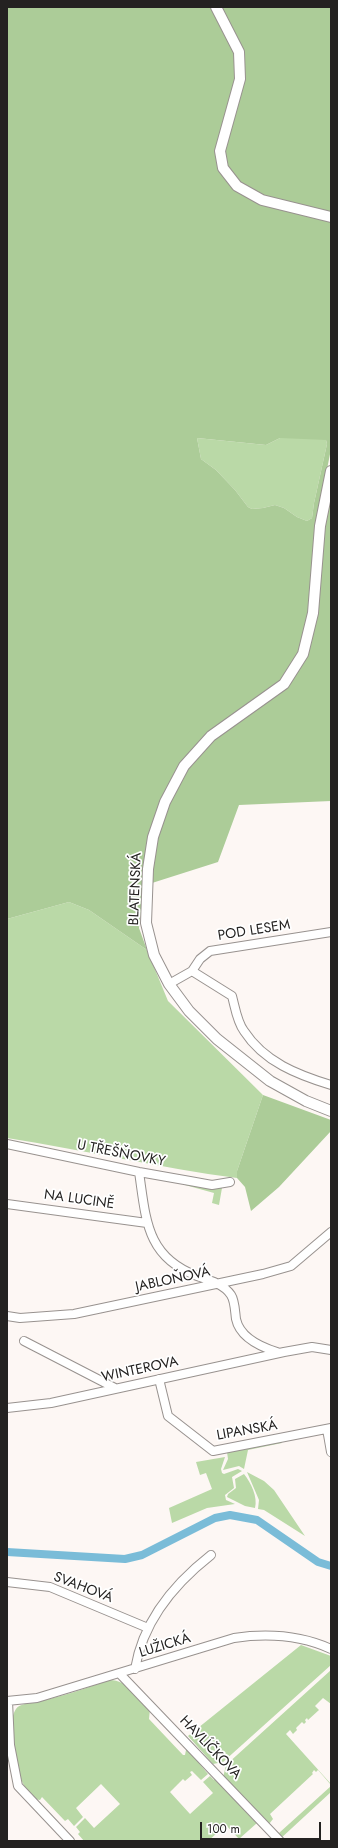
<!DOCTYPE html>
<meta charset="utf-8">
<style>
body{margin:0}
#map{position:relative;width:338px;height:1848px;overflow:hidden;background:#fdf7f4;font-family:Jost,sans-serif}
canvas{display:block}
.frame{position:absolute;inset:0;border:8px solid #242221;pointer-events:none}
.scale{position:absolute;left:200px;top:1822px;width:121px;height:18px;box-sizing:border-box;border:2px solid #242221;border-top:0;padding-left:5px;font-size:12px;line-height:14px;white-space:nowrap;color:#242221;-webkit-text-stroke:3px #fff;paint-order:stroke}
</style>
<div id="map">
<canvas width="338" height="1848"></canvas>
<div class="frame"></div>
<div class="scale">100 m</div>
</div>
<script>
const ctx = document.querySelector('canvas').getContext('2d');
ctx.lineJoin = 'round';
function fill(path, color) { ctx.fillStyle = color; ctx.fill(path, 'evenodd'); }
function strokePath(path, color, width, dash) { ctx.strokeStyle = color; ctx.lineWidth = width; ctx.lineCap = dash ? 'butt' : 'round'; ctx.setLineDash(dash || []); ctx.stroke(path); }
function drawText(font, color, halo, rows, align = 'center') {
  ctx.font = font + ' Jost,sans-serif'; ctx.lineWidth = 3.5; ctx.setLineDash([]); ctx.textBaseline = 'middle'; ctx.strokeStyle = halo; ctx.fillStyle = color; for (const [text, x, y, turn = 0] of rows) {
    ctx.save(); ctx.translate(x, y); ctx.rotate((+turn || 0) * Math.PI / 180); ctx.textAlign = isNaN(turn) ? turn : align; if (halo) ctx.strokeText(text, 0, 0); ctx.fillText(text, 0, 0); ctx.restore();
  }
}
fill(new Path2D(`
 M197,438L266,445L280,438H323L326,440L327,444L314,503L312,518L307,521L297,517L284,508L275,505L263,508L252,509L248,507L235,490L216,470L201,459Z
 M69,902L89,910L147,950L168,1001L263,1095L237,1171V1178C160,1168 84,1150 7,1138V919Z
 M198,1183L222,1188L219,1205L212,1203L214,1193L185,1185Z
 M281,1440L282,1443L248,1450L244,1469L239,1466L223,1470L228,1459L227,1452Z
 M225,1457L221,1469L222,1473L224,1474L238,1469L242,1471L232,1477L234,1488L225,1495L226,1500L235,1504L207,1508L172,1523L169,1508L212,1489L206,1473L200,1475L196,1462Z
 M247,1472L264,1481L274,1490L305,1536L264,1510L258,1509L259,1500Z
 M244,1474C251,1483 258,1497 255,1508L245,1506L227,1497L228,1494L236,1488L235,1479Z
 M301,1645L331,1656V1665L223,1762L213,1764L188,1736Z
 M331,1670V1704L323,1698L315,1706L319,1710L308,1720L307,1718L305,1720L306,1722L304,1724L302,1722L296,1728L297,1730L293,1734L290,1730L286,1734L331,1784V1785L318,1770L316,1772L314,1770L312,1773L313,1774L270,1814L273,1819L269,1824L223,1778L226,1765Z
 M110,1680C127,1680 139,1698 150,1709L149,1719L183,1755H185L186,1750H188L208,1774L201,1780L192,1771L190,1772L192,1775L185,1781L183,1779L170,1792L190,1814L213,1793L203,1782L210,1776L214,1780L215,1779L257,1823L239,1839L226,1825L208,1841H84L78,1834L80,1832L76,1827L85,1818L94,1828L120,1804L101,1784L76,1808L83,1817L74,1826L68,1819L65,1821L42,1797L40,1800L34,1799C19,1782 19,1773 15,1751C12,1740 9,1719 16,1709C20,1703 29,1704 36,1702C61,1697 86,1688 110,1680Z
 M331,1786V1792L279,1840L273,1830L279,1833Z`), '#bad9a7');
fill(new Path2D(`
 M7,7H211L235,53V78L216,151L218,170L234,190L331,222V449L316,525L308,613L299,652L281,681L208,733L161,800L143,891L139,928L147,950L89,910L69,902L7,919ZM197,438L266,445L280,438L326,440L327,444L314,503L312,518L307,521L297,517L284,508L275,505L263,508L252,509L248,507L235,490L216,470L201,459Z
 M221,7H331V212L264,196L240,183L227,166L224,151L244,79Z
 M331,492V801L239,805L218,862L152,883L157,838L169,803L187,769L214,739L287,687L307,655L324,527Z
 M263,1095L331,1120V1131L279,1187L251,1211L245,1187L237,1178V1171Z`), '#accc98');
strokePath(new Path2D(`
 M7,1552L125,1559L142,1555L215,1518L230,1515L257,1520L318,1562L331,1566`), '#7abcd8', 8);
const minor = new Path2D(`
 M192,971L232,996C235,1007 237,1022 244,1031C264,1062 298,1075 331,1085
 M169,984L192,971L200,959L210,951L331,932
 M7,1144L139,1172L190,1181L212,1185L230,1182
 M139,1172C146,1219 146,1257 197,1276C209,1280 224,1284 231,1295C235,1301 235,1312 236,1319C240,1338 261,1347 277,1352
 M7,1204L147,1223
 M7,1316L20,1318L74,1314L263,1274L291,1266L331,1232
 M24,1341L115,1388
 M159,1379L168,1416L213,1451L331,1428
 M7,1408L51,1403L284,1352L312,1347L331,1350
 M327,1429L331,1452
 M7,1582L50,1587L148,1628
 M135,1669C143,1621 174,1584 211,1555
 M120,1674L280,1841
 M7,1701L37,1698L234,1638C268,1633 300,1635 331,1649
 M8,1701L10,1745L18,1786L70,1841`);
const tertiary = new Path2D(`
 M216,7L239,52L240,79L220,151L223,168L237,186L262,200L331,217
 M331,471L320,526L313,613L303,654L284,684L211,736L184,766L165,802L153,837L148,869L146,923L154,955L169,984L189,1011L217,1039L270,1081L306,1101L331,1111`);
strokePath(minor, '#98928f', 10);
strokePath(tertiary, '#98928f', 12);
strokePath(minor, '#fff', 8);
strokePath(tertiary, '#fff', 10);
drawText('14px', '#242221', '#fff', [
 ["BLATENSKÁ",136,889,-88],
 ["POD LESEM",254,931,-9],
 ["U TŘEŠŇOVKY",121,1154,11],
 ["NA LUCINĚ",79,1200,8],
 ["JABLOŇOVÁ",173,1280,-12],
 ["WINTEROVA",140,1370,-12],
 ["LIPANSKÁ",247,1431,-10],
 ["SVAHOVÁ",83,1588,21],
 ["LUŽICKÁ",165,1646,-17],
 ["HAVLÍČKOVA",210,1748,46]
]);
</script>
